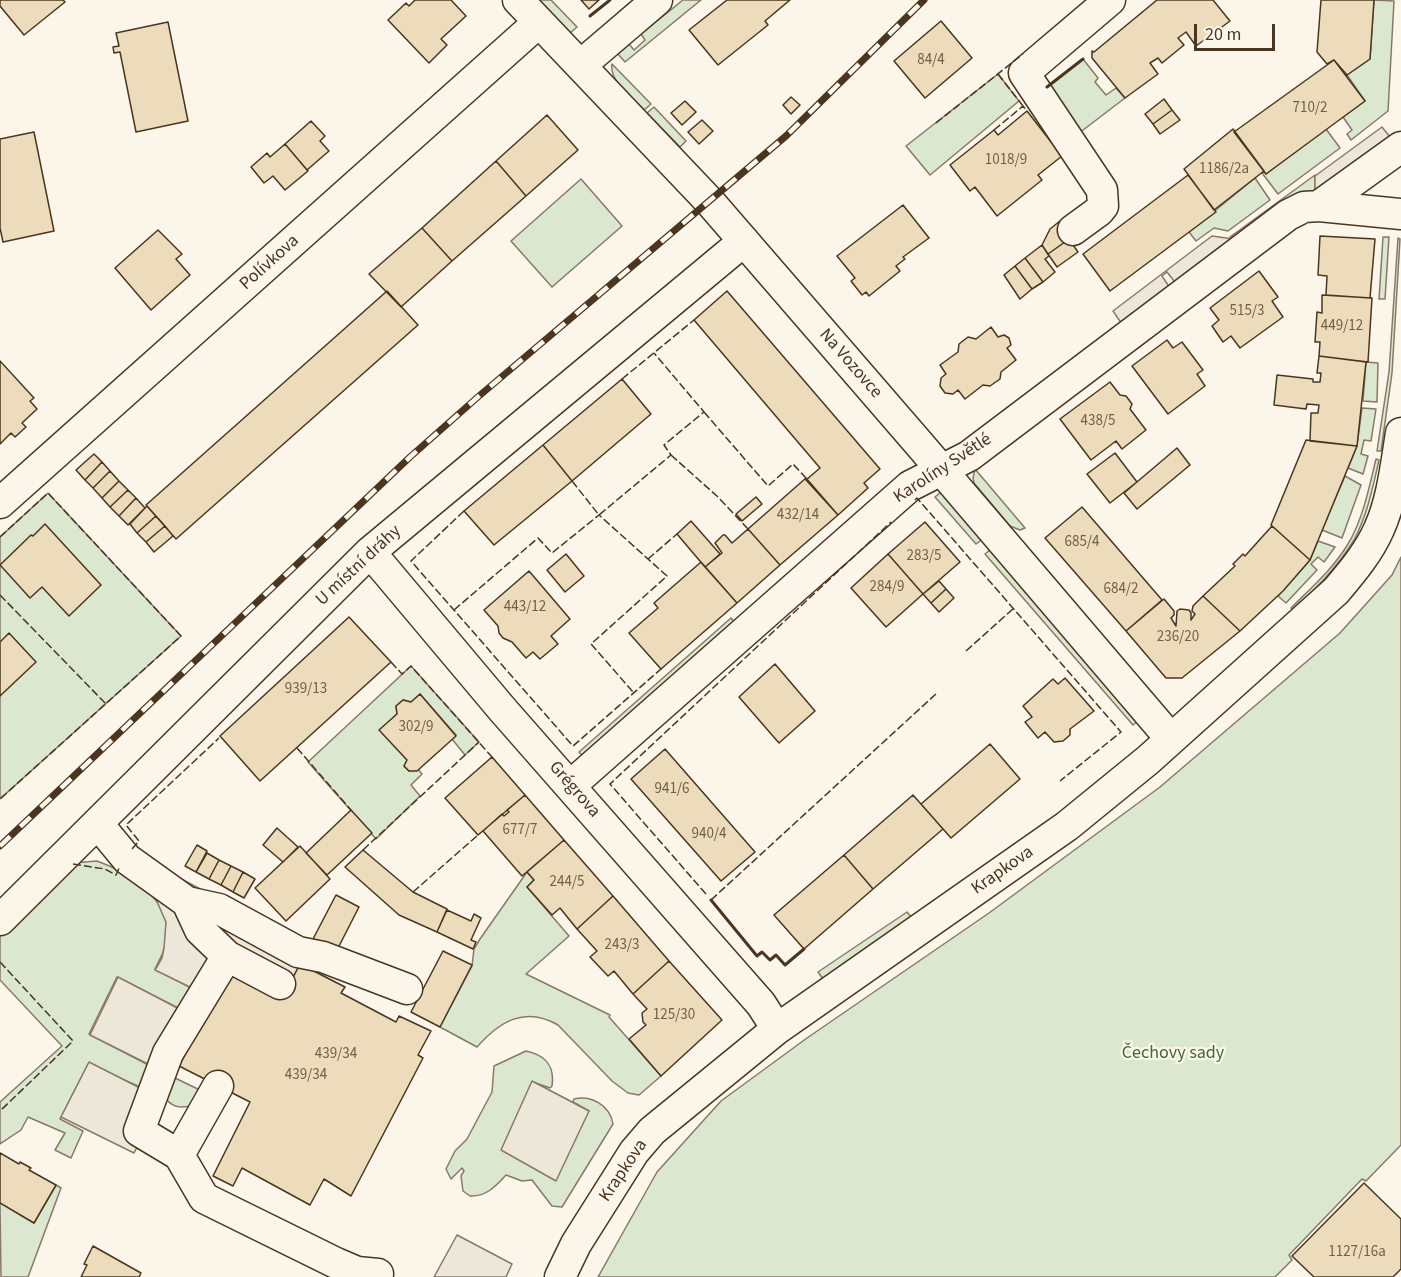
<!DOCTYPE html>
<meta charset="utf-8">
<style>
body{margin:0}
#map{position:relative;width:1401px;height:1277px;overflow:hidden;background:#fbf6e9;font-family:"Source Sans 3",sans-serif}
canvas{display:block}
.scale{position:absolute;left:1194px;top:24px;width:81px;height:27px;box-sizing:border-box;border:3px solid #4a3520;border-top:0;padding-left:8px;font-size:18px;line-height:21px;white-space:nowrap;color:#4a3520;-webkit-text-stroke:4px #fbf6e9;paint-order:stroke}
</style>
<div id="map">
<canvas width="1401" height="1277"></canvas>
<div class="scale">20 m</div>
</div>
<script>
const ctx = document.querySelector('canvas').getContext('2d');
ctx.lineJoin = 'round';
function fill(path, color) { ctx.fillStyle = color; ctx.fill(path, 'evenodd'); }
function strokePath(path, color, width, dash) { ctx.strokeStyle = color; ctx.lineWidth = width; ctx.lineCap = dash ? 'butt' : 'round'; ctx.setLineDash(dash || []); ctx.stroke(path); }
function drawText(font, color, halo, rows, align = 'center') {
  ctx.font = font + ' "Source Sans 3",sans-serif'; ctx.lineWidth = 4.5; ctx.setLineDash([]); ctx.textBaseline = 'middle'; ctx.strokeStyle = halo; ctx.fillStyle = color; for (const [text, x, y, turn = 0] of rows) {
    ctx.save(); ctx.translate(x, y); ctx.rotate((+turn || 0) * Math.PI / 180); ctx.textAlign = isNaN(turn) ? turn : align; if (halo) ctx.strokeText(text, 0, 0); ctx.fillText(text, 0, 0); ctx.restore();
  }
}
const green = new Path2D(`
 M539,0H551L577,27L570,33Z
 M683,0H701L625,62L618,54L629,44L634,50L645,40L641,34Z
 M1374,0L1394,1L1388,111L1351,140L1347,134L1352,130L1343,117L1365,101L1347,75L1370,59Z
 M1083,59L1098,78L1095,82L1106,95L1116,88L1125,98L1074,137L1045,88Z
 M612,64L651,104L644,110C633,98 609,82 612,64Z
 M998,74L1019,101L930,175L906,146Z
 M654,107L686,141L680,147L647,113Z
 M1326,129L1340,148L1278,194L1262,173L1264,171L1266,174Z
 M1315,175V193L1241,239L1230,237Z
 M1255,178L1270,200L1228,231L1214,228L1196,241L1189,232Z
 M581,179L622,226L552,287L511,241Z
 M1383,237H1389L1385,299H1379Z
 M1398,238L1400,239L1392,373L1381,451H1377L1389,372Z
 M1366,362L1378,363L1377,402L1363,401Z
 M1362,408L1376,409L1371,441L1364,440L1361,454L1368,456L1363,474L1348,468L1357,446Z
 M1376,459L1379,460C1373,487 1367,516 1354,540C1338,567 1315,589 1293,610L1291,608C1311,588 1333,569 1348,544C1363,519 1369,488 1376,459Z
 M975,469L1025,528L1020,530L1010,526L974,483L973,478Z
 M1345,476L1361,485L1342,538L1322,530Z
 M941,492L984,538L976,544L935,497Z
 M48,493L181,636L0,799V537Z
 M1318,541L1335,547L1324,562L1318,557L1311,564L1317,570L1286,603L1278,596L1310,560Z
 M992,548L1140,719L1133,725L985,554Z
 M1401,557V1145L1366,1181L1362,1179L1289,1255L1292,1260L1275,1277H598L657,1172L721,1101L807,1038L989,913L1160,787L1340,633L1392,575Z
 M731,618L737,626L585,759L579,752Z
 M411,666L479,742L465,755L452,739L456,735L420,694L411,702L403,700L396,706L397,714L380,730L407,760L404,766L409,771L418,769L422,774L411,785L420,796L376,839L308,762Z
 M97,861C128,872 168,897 167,934C167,946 161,957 155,969L199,992L188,1013L117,977L89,1034L158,1070L147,1090L88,1064L60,1119L83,1131L71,1158L55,1150L65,1133L28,1117L21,1130L0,1144V1102L62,1046L0,980V925L73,863Z
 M527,872L534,880L527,887L569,936L526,974L610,1015L609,1017L661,1076L639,1095L628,1093L612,1081L558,1025C525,1006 500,1021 477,1047L440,1027L472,966L474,949L480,939Z
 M907,912L917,924L823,979L818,972Z
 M526,1051C545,1055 555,1065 552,1086L550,1088L533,1082L589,1111L573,1102L574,1099C591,1095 610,1105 613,1124L562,1207L552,1206L532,1180L522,1181L506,1175C496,1186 486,1197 470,1196L463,1191L461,1176L464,1171L462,1168L451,1179L446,1169L455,1151L467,1139L492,1092L494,1066Z
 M175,1078L204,1092L195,1105C184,1108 174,1109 166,1099Z
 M56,1185L61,1188L28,1277H1L0,1203L34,1223Z`);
fill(green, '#dce7d0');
strokePath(green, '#887966', 1.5);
const parking = new Path2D(`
 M1382,127L1390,137L1315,193V176Z
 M1212,236L1240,240L1228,248L1220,247L1216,250L1220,255L1178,286L1167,272L1162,276L1172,291L1136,317L1132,313L1129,316L1132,320L1124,327L1113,311Z
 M151,863L223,901L300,964L284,995L232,968L134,1153L61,1117L89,1062L146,1091L158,1069L90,1035L118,977L187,1013L198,991L155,970L162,958L164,948L166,922L155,897Z
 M532,1081L589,1111L556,1181L501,1150Z
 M457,1235L512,1264L506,1277H434Z`);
fill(parking, '#ede7d9');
strokePath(parking, '#887966', 1.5);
const building = new Path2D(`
 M0,0H63L65,2L24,35L0,6Z
 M415,0H451L466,16L441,39L447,45L429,63L388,20L406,3L409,6Z
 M581,0H599L589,9Z
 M727,0H790L765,21L768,25L718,65L689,30Z
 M1157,0H1213L1230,21L1196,46L1186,32L1178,38L1184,45L1162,63L1158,58L1150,63L1158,74L1125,98L1092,58V51L1094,52Z
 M1321,0H1374L1370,59L1347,75L1334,60L1327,64L1317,52Z
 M941,21L972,58L925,98L894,61Z
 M168,22L188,121L136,132L120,52L114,53L113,47L119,46L116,33Z
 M1334,60L1365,101L1266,174L1234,132Z
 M791,97L800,105L791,114L783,105Z
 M1164,99L1172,110L1153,124L1145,114Z
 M685,101L696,112L682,125L671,113Z
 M1172,110L1180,120L1160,134L1153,124Z
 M1027,111L1062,156L1038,175L1042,180L997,216L975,187L970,191L950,165L994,130L998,135Z
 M547,115L578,150L526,196L496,161Z
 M702,120L713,131L699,144L688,132Z
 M311,121L325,136L320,141L329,151L307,170L285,144Z
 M1233,129L1264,171L1214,210L1184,169Z
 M34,132L54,231L3,242L0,228V139Z
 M285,144L308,171L285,190L273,176L264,183L251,167L267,153L270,157Z
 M496,161L526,196L452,261L422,228Z
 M1188,175L1216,212L1110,291L1083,254Z
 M903,205L929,238L903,257L905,259L896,266L900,271L869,296L866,292L862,295L851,281L855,278L837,256Z
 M1060,221L1072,237L1048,254L1042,245L1050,229Z
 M422,228L452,261L401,307L369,274Z
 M158,230L182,254L176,259L190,275L151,310L115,268Z
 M1320,236L1375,239L1370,298L1326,295L1327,276L1318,275Z
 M1069,239L1078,252L1057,267L1048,254Z
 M1042,245L1049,256L1045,259L1055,272L1043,282L1025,258Z
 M1025,258L1043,282L1032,289L1015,266Z
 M1015,266L1032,289L1020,299L1004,275Z
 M1259,271L1278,297L1272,301L1283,317L1240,348L1231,336L1223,342L1212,326L1219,320L1210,308Z
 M387,291L418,325L176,539L146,505Z
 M727,291L880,469L864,483L868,488L838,515L806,480L820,468L694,320Z
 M1322,295L1372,298L1368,362L1319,356L1320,342H1315L1317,312L1322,313Z
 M991,327L998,337L1004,335L1009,338L1011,345L1007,348L1016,360L1001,372L1000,379L990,386L983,385L965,399L958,390L953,394L945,393L940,386L941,378L946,374L940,365L958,352L959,344L968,337L976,339Z
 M1167,340L1173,348L1182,342L1203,370L1197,374L1205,386L1168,414L1132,366Z
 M1319,356L1366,362L1357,446L1310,441L1311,413H1318L1319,405L1307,404L1306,409L1274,405L1277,375L1313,379V382H1320L1321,373H1317Z
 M0,361L34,398L30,401L37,409L22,423L26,427L15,437L11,433L0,444Z
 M622,379L651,414L572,481L543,445Z
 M1110,382L1120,395L1126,396L1132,404L1130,409L1146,430L1122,449L1116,441L1091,460L1060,419Z
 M1306,440L1357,446L1310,560L1271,525Z
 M543,445L572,481L494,545L464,511Z
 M1177,448L1190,465L1137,509L1124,493Z
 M1115,453L1137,482L1110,503L1087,474Z
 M94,454L102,462L85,480L76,470Z
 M102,462L110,471L93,488L85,480Z
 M110,471L119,481L102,498L93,488Z
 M806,478L838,515L780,565L748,529Z
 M119,481L128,490L110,507L102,498Z
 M128,490L136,498L119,516L110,507Z
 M756,497L762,504L742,521L736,514Z
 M136,498L145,508L128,525L119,516Z
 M147,506L156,516L137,533L130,524Z
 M1082,507L1162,600L1126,631L1045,538Z
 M156,516L165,526L146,542L137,533Z
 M691,521L720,554L705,567L677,534Z
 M925,522L960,562L923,594L888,554Z
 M45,524L101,585L69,616L42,587L30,598L0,565L31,535L33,536Z
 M165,526L173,536L154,552L146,542Z
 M1272,526L1310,560L1283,591L1240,631L1203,596L1235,566L1233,564L1243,554L1245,556Z
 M748,529L780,565L737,603L705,567L722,553L715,543L723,535H725L732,543Z
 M566,554L584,576L565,592L547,570Z
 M888,554L923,594L886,627L851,588Z
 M701,562L737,603L661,669L629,633L658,608L654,603Z
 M529,571L570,619L551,636L558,644L540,659L533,652L526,658L512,642L503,638L499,633L498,626L484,610Z
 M939,581L946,589L931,603L923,594Z
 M946,589L954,598L939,612L931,603Z
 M1203,596L1240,631L1182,678H1166L1126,631L1164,599L1174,611V615L1171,618L1176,626L1177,611L1180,609L1189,610L1191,613V620L1195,614L1192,611L1193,606Z
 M349,617L391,662L260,781L220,736Z
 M9,633L36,662L0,696V642Z
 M775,664L815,711L779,743L739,697Z
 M1065,678L1094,711L1070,729V735L1063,741L1054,742L1045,732L1038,738L1025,722L1032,717L1023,706L1053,679L1058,684Z
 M420,694L456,736L417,771H409L404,766L407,760L379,730L397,714L396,706L403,700L411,702Z
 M990,744L1020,779L951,838L921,804Z
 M665,749L755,852L721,881L631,779Z
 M492,757L525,795L478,835L445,798Z
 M525,795L564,840L522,876L483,831L502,814L504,816L509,812L507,810Z
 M913,795L943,829L873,889L844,855Z
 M351,810L372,833L327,875L306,853Z
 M277,828L298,847L283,862L263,845Z
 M564,840L613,896L577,929L560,908L552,915L527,887L534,880L527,872Z
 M197,845L207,851L196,872L185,866Z
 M300,846L330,879L286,921L255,888Z
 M363,850L413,892L447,909L437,932L399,915L345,867Z
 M207,853L219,860L209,879L196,872Z
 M844,855L873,889L804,949L774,915Z
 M219,860L231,866L221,885L209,879Z
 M231,866L243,872L233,892L221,885Z
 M243,872L255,879L244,898L233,892Z
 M336,895L359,907L336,952L313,939Z
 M613,896L669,961L633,994L614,971L608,976L590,957L597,951L577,929Z
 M447,910L471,921L474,914L481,918L471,940L476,942L473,949L437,932Z
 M443,951L472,965L440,1027L411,1012Z
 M669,961L722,1020L661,1076L629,1039L646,1025L643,1022L642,1013L647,1009L633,994Z
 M300,964L345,987L341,993L396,1022L399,1016L431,1031L418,1055L423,1058L351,1196L324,1179L310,1205L242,1168L233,1186L213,1176L250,1102L179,1066L232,967L284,995Z
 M0,1153L19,1164L20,1162L31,1168L29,1170L56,1185L34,1223L0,1203Z
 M1364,1183L1401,1219V1269L1393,1277H1314L1292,1256Z
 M93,1246L141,1273L139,1277H81L87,1265L84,1264Z`);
fill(building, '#ecdcbc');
strokePath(building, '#4a3520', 1.5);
const minor = new Path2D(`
 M518,0L710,202L921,446L1171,739
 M581,65L657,0
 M1319,206L1401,147
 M1073,230L1099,211L1103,206L1102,190L1024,73L1110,0
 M0,503L539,22
 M370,552L502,709L761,1004L777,1029
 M570,786L910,486L969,456L1288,215L1304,207L1319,206L1401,214
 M98,824L127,859L187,902L200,930L227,956L280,984
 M187,902L219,909L298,952L323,957L407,989
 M0,920L370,552L744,241
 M218,1086L179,1155L139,1131L168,1053L227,956
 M179,1155L204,1198L336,1263L357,1272L378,1274
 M560,1277L576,1244L634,1152L652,1131L777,1029L1067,826L1148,760L1336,591C1352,572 1369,552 1379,529C1392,501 1396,464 1401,433`);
strokePath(minor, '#4a3520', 33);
strokePath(minor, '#fbf6e9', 30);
const rail = new Path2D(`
 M0,846L410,457L479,396L786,136L924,0`);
strokePath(rail, '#4a3520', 7);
strokePath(rail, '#fbf6e9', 4.5, [14]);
strokePath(new Path2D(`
 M998,74L1023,106
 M936,123L1023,54
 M994,130L1023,106L1027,111
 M622,379L694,320
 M704,412L768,486L793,464L806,478
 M671,455L718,497L748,529
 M572,481L599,515L671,455L664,445L704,412L654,353
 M915,500L917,498L1121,732L1060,781
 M464,511L411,561L573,746L661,669
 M0,537L48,493L181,636L0,799
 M648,559L677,534
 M0,595L106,704
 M454,610L538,538L552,553L599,515L667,576L591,644L634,693
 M966,651L1014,608
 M391,662L402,674L411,666L492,757
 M297,748L351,810
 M132,849L139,841L126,825L219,738
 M363,850L479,742
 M73,864L105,869L116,875L120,866
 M413,892L478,835
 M706,894L610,784L891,522
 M711,900L937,693
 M0,962L73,1041L0,1111`), '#4a3520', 1.5, [8, 3]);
strokePath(new Path2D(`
 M590,16L610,0
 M1047,87L1083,59
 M711,900L757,956L762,952L770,960L776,955L785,965L804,949`), '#4a3520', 3);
drawText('15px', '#725f47', null, [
 ["84/4",931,61],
 ["710/2",1310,109],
 ["1018/9",1006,161],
 ["1186/2a",1224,170],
 ["515/3",1247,312],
 ["449/12",1342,327],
 ["438/5",1098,422],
 ["432/14",798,516],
 ["685/4",1082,543],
 ["283/5",924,557],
 ["284/9",887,588],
 ["684/2",1121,590],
 ["443/12",525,608],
 ["236/20",1178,638],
 ["939/13",306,690],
 ["302/9",416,728],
 ["941/6",672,790],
 ["677/7",520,831],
 ["940/4",709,835],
 ["244/5",567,883],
 ["243/3",622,946],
 ["125/30",674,1016],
 ["439/34",336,1055],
 ["439/34",306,1076],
 ["1127/16a",1357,1253]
]);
drawText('18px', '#4a3520', '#fbf6e9', [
 ["Polívkova",270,263,-42],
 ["Na Vozovce",850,364,49],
 ["Karolíny Světlé",943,469,-33],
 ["U místní dráhy",359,566,-43],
 ["Grégrova",574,790,49],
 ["Krapkova",1003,871,-35],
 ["Krapkova",624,1171,-56]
]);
drawText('18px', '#436837', '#fbf6e9', [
 ["Čechovy sady",1173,1054]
]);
</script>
